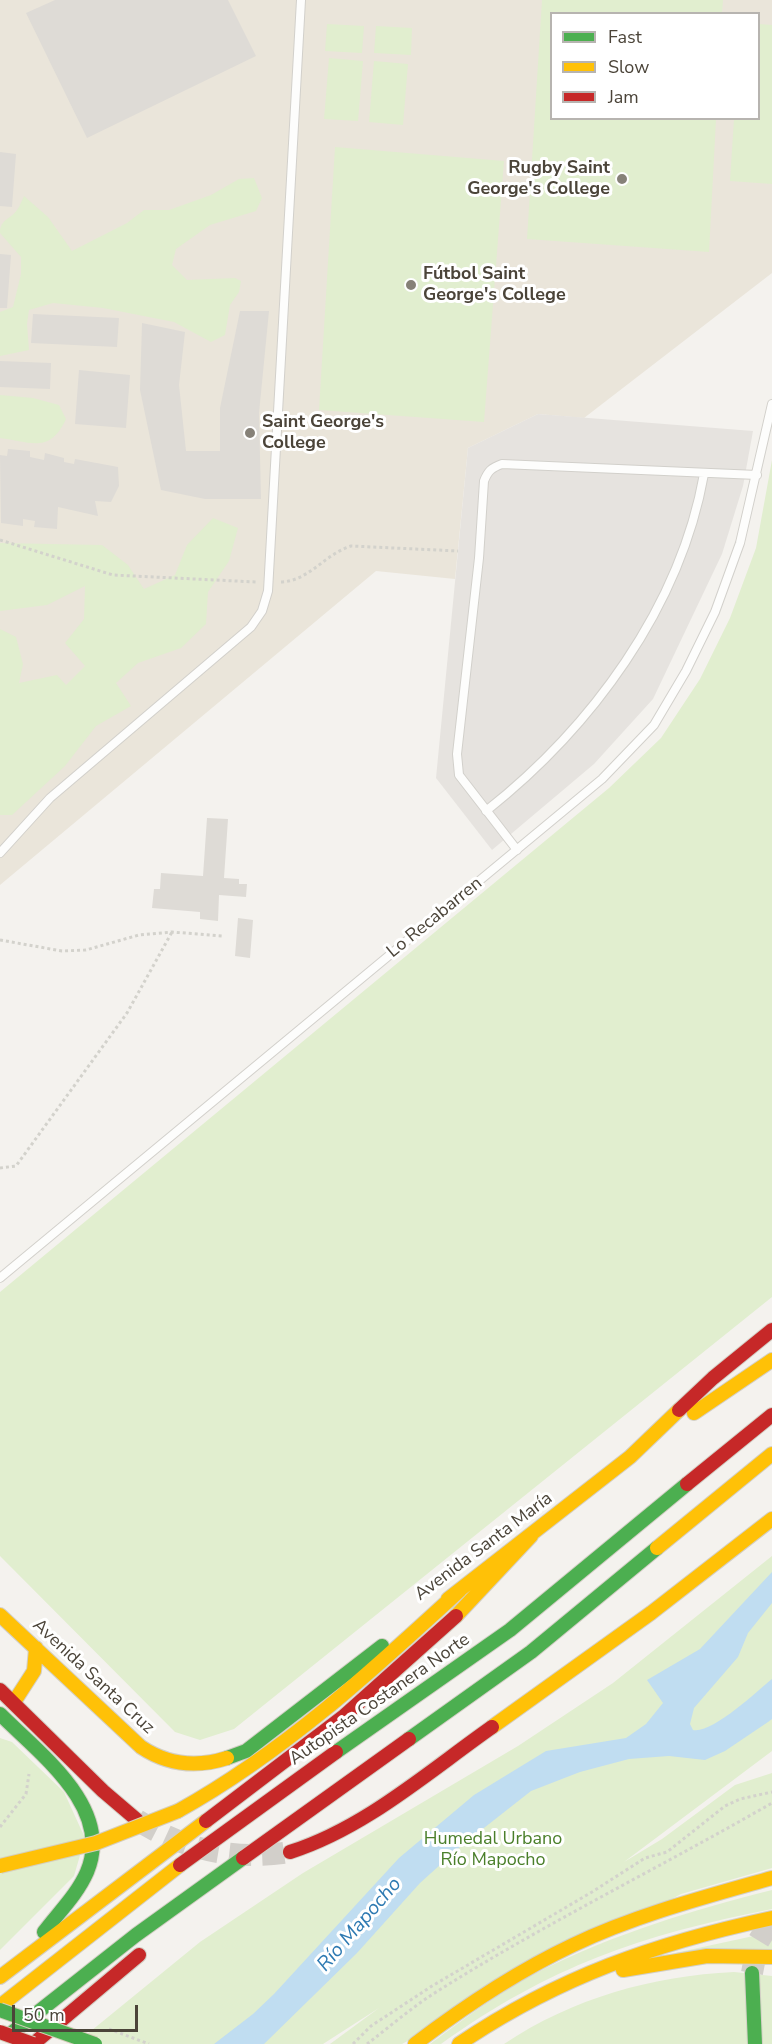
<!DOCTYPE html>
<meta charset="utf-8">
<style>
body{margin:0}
#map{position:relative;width:772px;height:2044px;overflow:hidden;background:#f4f2ee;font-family:"Nunito Sans",sans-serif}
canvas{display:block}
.legend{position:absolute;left:550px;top:12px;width:210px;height:108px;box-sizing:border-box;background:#fff;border:2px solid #b7b4b0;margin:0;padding:8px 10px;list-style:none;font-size:18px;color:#4b4439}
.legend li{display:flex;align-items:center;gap:12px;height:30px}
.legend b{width:30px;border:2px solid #b7b4b0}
.scale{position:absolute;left:12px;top:2005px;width:126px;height:27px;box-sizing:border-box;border:3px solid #4b4439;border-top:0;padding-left:8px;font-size:18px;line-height:21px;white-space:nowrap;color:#4b4439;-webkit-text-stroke:4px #fff;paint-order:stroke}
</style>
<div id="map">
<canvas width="772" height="2044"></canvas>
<ul class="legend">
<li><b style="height:8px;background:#4caf50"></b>Fast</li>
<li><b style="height:8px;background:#ffc107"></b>Slow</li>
<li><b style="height:8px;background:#c62828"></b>Jam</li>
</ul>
<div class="scale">50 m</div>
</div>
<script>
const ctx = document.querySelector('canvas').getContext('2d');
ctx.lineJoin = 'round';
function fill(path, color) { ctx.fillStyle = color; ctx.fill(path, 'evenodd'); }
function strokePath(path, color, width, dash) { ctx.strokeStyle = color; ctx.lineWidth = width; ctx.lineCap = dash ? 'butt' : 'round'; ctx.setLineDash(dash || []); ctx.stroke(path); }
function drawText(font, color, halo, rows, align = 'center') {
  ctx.font = font + ' "Nunito Sans",sans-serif'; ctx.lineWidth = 6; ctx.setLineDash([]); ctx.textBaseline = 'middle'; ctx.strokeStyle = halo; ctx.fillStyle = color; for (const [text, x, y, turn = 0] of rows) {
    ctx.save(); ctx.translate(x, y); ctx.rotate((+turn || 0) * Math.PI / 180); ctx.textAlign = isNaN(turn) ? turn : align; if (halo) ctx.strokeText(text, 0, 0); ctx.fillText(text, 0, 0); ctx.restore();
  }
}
fill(new Path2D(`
 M0,0H772V273L584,418L538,414L468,448L455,579L376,571L0,885ZM552,14H758V118H552Z`), '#eae5da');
fill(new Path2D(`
 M542,0H723L722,13L552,14V118L716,119L709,252L527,239Z
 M327,24L364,26L362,53L325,51Z
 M759,24L772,25V184L730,181L734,119L758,118Z
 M376,26L412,28L411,55L374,53Z
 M329,58L363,61L358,121L324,119Z
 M374,61L408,64L403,125L369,122Z
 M335,147L504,161L484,422L319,410Z
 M254,178L262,198L256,211L210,225L176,249L172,265L187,280L235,278L241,281L239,292L230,305L225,335L211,342L174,322L103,308L53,303L29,310L27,324L29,350L0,356V312L13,307L21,274V257L0,233C0,219 10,220 17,210C20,206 22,200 24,196L48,217L72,251L127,223L144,210H169L211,195L239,179Z
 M0,395L33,398L59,405L66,419C50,454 31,442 0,438Z
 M772,460V1297L234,1729L200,1740L175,1732L0,1556V1292L609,788L661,738L700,679L730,618L756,548Z
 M213,518L238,528L229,561L208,592L206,624L181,648L138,663L116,683L131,706L96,726L65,766L12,815H0V629L16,637L23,664L19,683L57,675L66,685L85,666L65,643L84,619L85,586L47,605L0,611V543L102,545L128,565L144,589L175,575L187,545Z
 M772,1556V1751L624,1862L662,1839L735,1785L772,1773V1868L681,1894L402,2044H330L379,2008L323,2044H75L200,1942L303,1873L518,1746L613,1683Z
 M0,1738L12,1742L64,1792L85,1838L74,1876L0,1950Z
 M772,1890V1909C641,1935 550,1966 441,2044H430C465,2018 501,1991 540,1971C614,1934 692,1910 772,1890Z
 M772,1932V1951L675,1953Z
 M734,1972L772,1976V2044H504C573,1998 652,1976 734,1972Z`), '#e1eecf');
fill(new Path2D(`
 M538,414L753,431L743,486L722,554L653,699L594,764L492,850L436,778L468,448Z`), '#e6e3df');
fill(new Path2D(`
 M772,1572V1603L748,1633L738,1657L694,1708L690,1724L693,1730C712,1734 756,1692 772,1679V1719L768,1722L725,1751L705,1760L669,1756L629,1759L580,1772L531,1791L461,1846L420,1883L357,1953L264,2044H214L253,2014L274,1994L399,1858L474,1795L546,1751L626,1738L646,1724L663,1703L647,1680L700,1649Z`), '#c0ddf1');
fill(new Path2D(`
 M55,0H228L256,56L87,138L26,13Z
 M0,152L16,154L12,207L0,206Z
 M0,254L11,255L7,308H0Z
 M240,311H269L259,413L261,499H205L161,490L140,390L142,323L185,332L179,385L186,451H220V408Z
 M33,314L119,318L117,347L31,343Z
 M0,361L51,363L50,389L0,387Z
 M79,370L130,375L126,428L75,424Z
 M8,449L30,451V457L44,460L45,453L64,458V462L74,464L75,459L118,467L119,486L111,502L95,501L98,516L58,507L57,529L34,527L35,521L23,519V526L1,523L0,455L7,456Z
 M207,818L228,819L224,878L239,879V884H247L246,897L219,895L218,921L200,919V912L152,908L154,889H160L161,873L203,876Z
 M238,918L253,920L250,958L235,956Z`), '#dedbd6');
strokePath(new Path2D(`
 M137,1820C185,1850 234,1861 290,1852
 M752,1973L758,1942L772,1919`), '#d2cfca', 22, [22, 11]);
const lane = new Path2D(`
 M486,811C591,728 680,608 704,474
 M517,850L459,775L457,754L479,558L484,481C488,471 491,468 502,464L757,475
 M0,853L50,798L251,627L262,611L268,591L301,0
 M0,1278L602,779L654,725L686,671L715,612L740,543L772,404`);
const fast = new Path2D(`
 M0,1714C40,1754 114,1808 87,1872C77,1895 58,1913 44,1932
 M409,1739L531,1652L657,1548
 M336,1752L510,1630L687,1484
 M227,1758L246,1751L382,1646
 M752,1973L755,2044
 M9,2035L136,1935L243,1858`);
const slow = new Path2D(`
 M694,1413L772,1360
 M657,1548L772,1454
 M448,1599L630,1457L679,1410
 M0,1615L141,1747C168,1765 196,1768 227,1758
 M456,1616L531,1536
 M14,1702L34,1671L36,1648
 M492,1727L651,1613L772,1519
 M178,1811C284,1752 371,1672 460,1590
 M623,1970L707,1956L772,1957
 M0,1977L206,1821
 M0,2006L180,1865
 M415,2044C465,2006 516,1972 573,1945C636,1915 705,1897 772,1878
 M459,2044C558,1977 656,1943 772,1918`);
const jam = new Path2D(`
 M679,1410L713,1378L772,1330
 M687,1484L772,1415
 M0,1690L103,1791L137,1820
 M206,1821L344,1716L456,1616
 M290,1852C365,1828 428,1772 492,1727
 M243,1858L409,1739
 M180,1865L336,1752
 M33,2044L139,1955`);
strokePath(lane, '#d2d0cb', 10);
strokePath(fast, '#d3cfc5', 16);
strokePath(slow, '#d3cfc5', 16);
strokePath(jam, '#d3cfc5', 16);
strokePath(new Path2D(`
 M0,540L113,575L256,582
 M281,582C309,581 325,554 351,546L458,551
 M0,940L62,951L86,950L139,935L172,932L222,936
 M0,1168L16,1166L127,1013L172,932
 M0,1827L26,1794L29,1774
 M353,2044L371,2026L432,1986L592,1892L645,1858L667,1852L725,1806L740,1799L772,1792
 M367,2044C388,2028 410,2009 433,1994C542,1925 659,1868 772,1803`), '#d3d2cc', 3, [3, 3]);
strokePath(lane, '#fdfdfc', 8);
strokePath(fast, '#4caf50', 14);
strokePath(slow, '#ffc107', 14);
strokePath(jam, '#c62828', 14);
const fastBridge = new Path2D(`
 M0,2010L95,2044`);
const slowBridge = new Path2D(`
 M0,1866L96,1843L178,1811`);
const jamBridge = new Path2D(`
 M0,2032L33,2044`);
strokePath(fastBridge, '#d6cebb', 16, []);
strokePath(slowBridge, '#d6cebb', 16, []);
strokePath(jamBridge, '#d6cebb', 16, []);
strokePath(new Path2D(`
 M109,2029L149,2044`), '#d3d2cc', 3, [3, 3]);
strokePath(fastBridge, '#4caf50', 14);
strokePath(slowBridge, '#ffc107', 14);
strokePath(jamBridge, '#c62828', 14);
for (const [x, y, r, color] of [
 [622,179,6,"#868178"],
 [411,285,6,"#868178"],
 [250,433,6,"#868178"]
]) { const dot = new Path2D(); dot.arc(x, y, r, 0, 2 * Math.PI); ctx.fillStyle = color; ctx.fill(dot); strokePath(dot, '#fff', 2); }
drawText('bold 18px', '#4b4439', '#fff', [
 ["Rugby Saint",610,169,"right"],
 ["George's College",610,190,"right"],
 ["Fútbol Saint",423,275],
 ["George's College",423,296],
 ["Saint George's",262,423],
 ["College",262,444]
], 'left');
drawText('18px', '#4b4439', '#fff', [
 ["Lo Recabarren",435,918,-39],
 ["Avenida Santa María",484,1547,-37],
 ["Avenida Santa Cruz",93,1677,43],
 ["Autopista Costanera Norte",380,1700,-35]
]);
drawText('18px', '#4a7f2a', '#fff', [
 ["Humedal Urbano",493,1840],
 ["Río Mapocho",493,1861]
]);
drawText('italic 20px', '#2e7ab2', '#fff', [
 ["Río Mapocho",360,1925,-49]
]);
</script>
